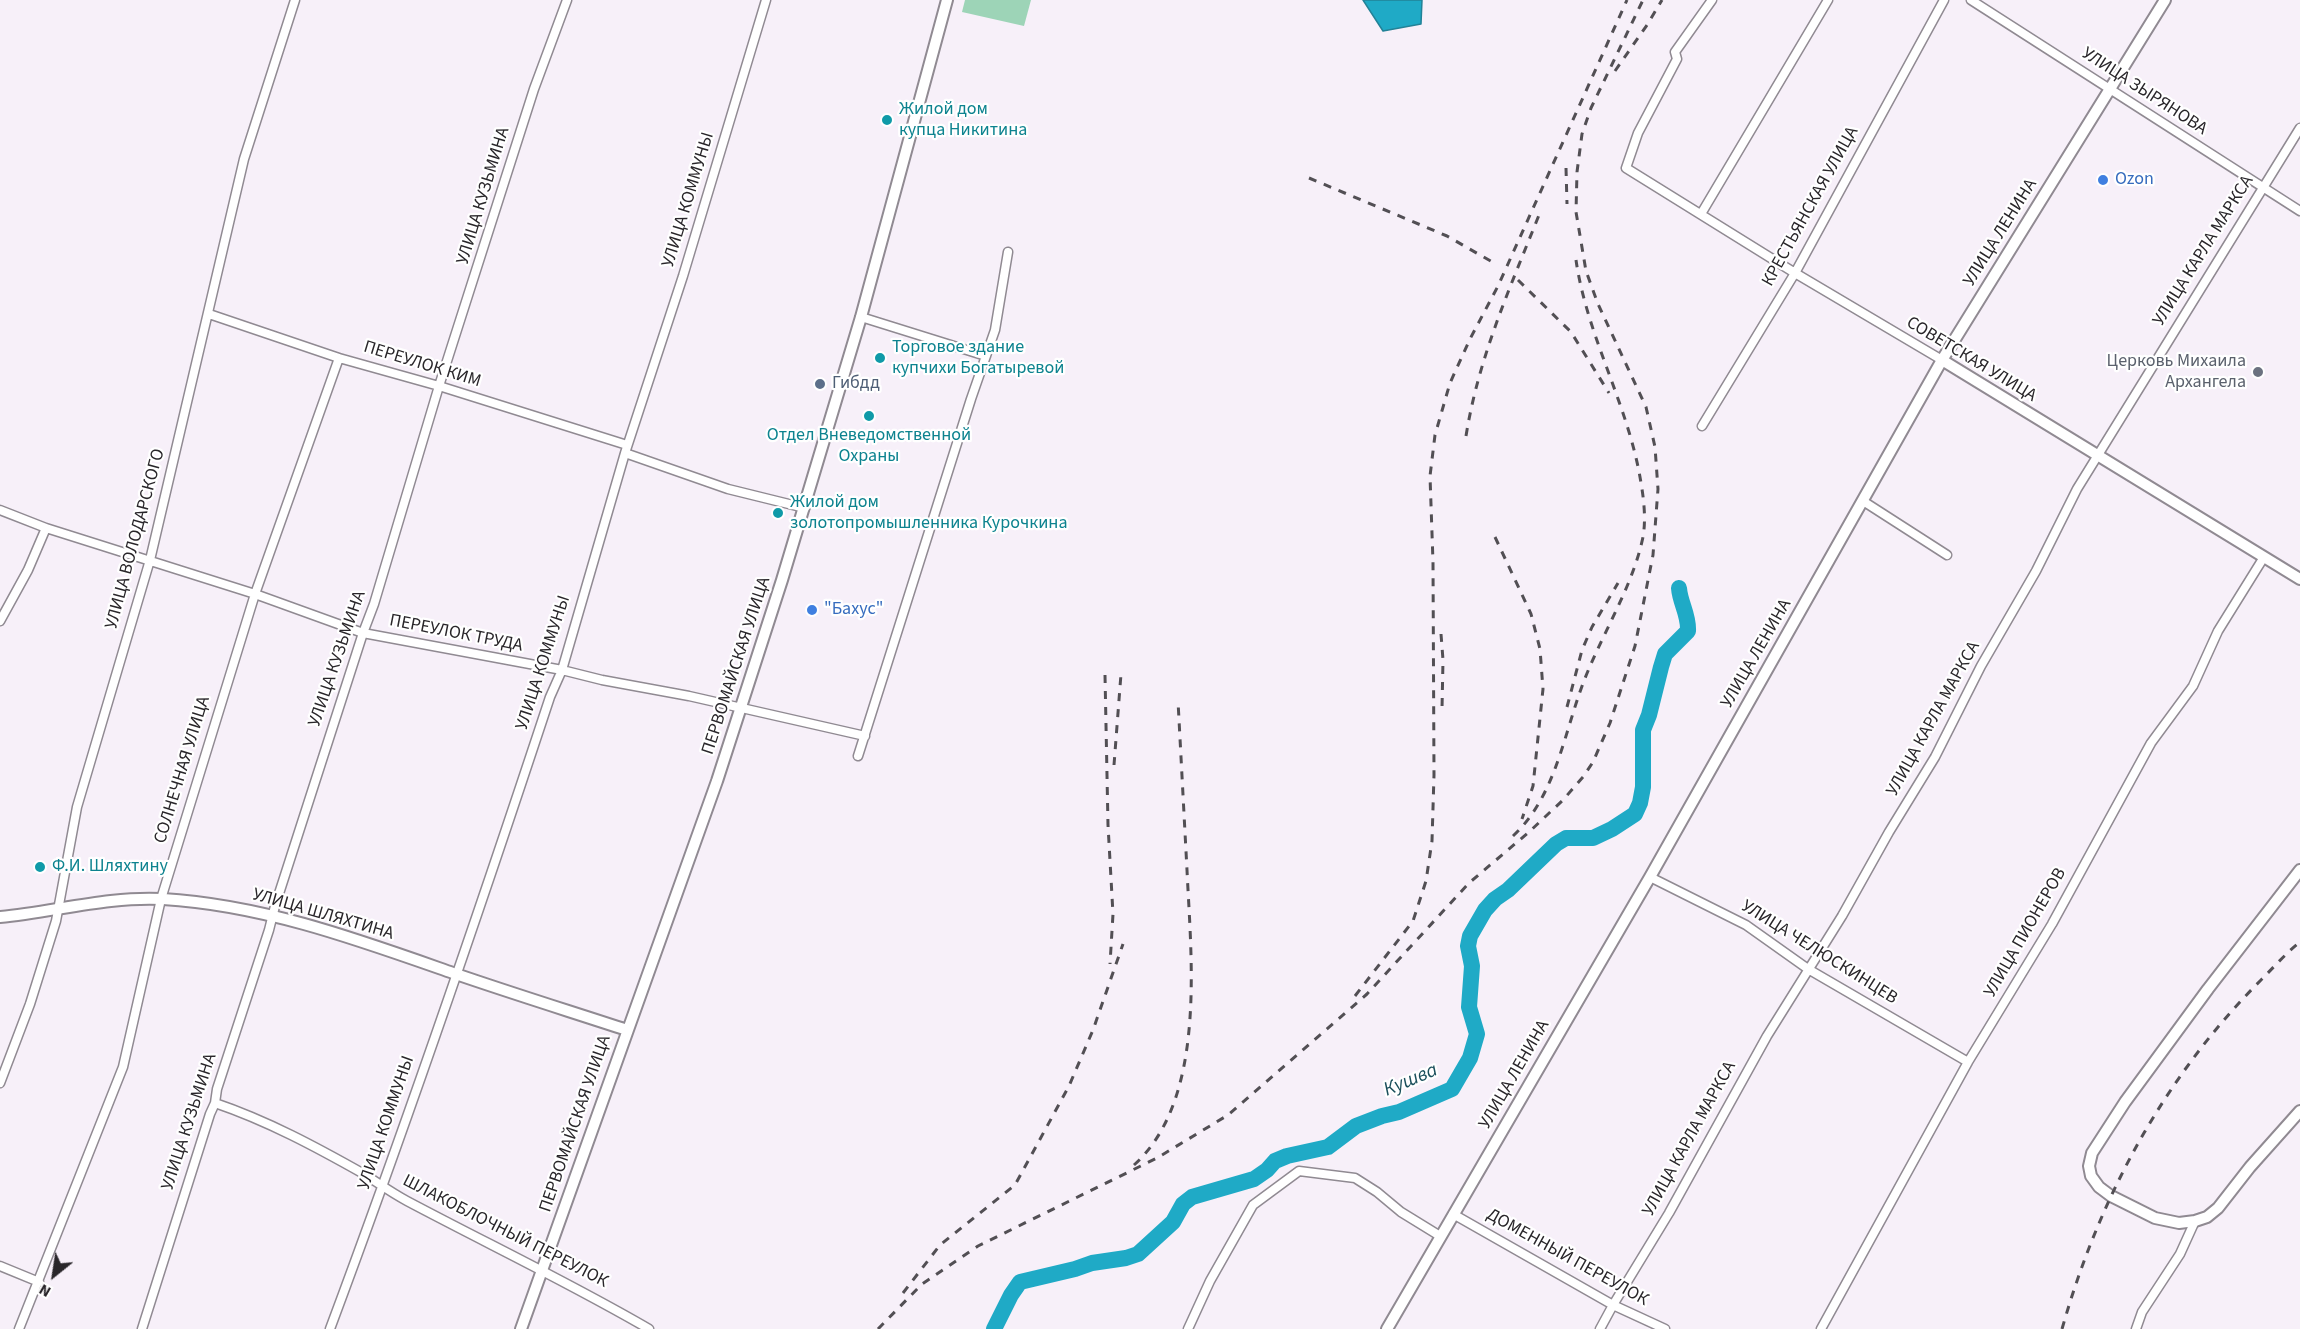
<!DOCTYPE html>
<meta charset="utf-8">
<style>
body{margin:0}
#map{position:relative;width:2300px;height:1329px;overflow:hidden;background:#f7f0f9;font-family:"Source Sans 3",sans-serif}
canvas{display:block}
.north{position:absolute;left:24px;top:1245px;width:60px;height:60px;-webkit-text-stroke:4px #fff;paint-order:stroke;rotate:210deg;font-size:16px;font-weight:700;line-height:24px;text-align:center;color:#29262a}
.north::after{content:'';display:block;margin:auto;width:21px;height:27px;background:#29262a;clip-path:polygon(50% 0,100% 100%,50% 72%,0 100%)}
</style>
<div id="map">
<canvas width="2300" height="1329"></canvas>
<div class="north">N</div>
</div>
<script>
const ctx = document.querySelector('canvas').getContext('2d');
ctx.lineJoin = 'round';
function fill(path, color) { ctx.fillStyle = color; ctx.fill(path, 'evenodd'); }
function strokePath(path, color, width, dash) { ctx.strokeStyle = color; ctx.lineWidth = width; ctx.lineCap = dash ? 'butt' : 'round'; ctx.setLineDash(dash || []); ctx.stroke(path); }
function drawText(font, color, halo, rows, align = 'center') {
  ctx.font = font + ' "Source Sans 3",sans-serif'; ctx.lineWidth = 4.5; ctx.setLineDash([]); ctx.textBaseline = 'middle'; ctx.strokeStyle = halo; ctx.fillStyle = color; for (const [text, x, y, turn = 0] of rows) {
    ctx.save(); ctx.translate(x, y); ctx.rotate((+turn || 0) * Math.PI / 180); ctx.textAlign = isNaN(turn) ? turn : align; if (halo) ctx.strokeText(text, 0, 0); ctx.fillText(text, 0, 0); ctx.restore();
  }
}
fill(new Path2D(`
 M965,0H1031L1024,26L962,12Z`), '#9dd4b7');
const water = new Path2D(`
 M1363,0H1422L1421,24L1383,31Z`);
fill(water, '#1faac6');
strokePath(water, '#228297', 1.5);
strokePath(new Path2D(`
 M994,1329L1011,1295L1020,1282L1075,1269L1092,1263L1126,1258L1138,1254L1173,1222L1183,1204L1192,1197L1254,1179L1267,1170L1275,1161L1287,1156L1328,1147L1356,1126L1382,1116L1399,1112L1452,1089L1470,1058L1477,1034L1469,1007L1472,966L1468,946L1470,936L1485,910L1495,899L1508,890L1556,844L1566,838H1593L1612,829L1635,814L1640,803L1643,787V730L1649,715L1661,667L1665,654L1688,631C1689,615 1680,603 1679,588`), '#1faac6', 16);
const minor = new Path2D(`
 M1712,0L1675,52L1677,59L1638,133L1626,168L1795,273L1942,360
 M1971,0L2300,211
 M1701,214L1828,0
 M209,314L339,358L439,386L627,445
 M861,317L986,356
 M1702,426L1795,273L1944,0
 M625,453L728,489L805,508
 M1863,501L1947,555
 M0,510L46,528L255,594L363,633L562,670L602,680L689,696L865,736
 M0,621L28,570L46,528
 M858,756L971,399L995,330L1008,252
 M1650,877L1746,925L1808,969L1968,1062
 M0,1083L30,1004L56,921L77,807L150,560L244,159L295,0
 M215,1103C268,1121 316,1147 364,1174C378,1183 392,1193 407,1201C488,1244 570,1283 649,1329
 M1453,1214L1613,1305L1665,1329
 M0,1266L39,1282
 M19,1329L123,1067L161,899L255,594L339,358
 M142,1329L210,1114L215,1103L217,1089L269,930L275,906L363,633L374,604L439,386L534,89L567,0
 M330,1329C408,1120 480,909 550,697L562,670L625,453L683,276L766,0
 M1188,1329L1210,1281L1253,1205L1299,1171L1355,1178L1377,1192L1401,1212L1440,1236
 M1600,1329L1613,1305L1669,1213L1767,1036L1842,916L1889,832L1935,757L1981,666L2036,571L2077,489L2300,128
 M1821,1329L1968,1062L2052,924L2151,743L2193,686L2218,631L2264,557
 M2136,1329L2142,1312L2180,1254L2195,1221`);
const tertiary = new Path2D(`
 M1942,360L2300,579
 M2300,870L2208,989L2125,1102L2092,1153L2089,1166L2091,1176L2099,1187L2111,1196L2155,1218L2179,1223L2195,1221L2207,1217L2218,1208L2250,1167L2300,1111`);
const secondary = new Path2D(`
 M0,917C54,912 108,896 163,899C264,905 359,940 453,973C511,993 569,1011 627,1030
 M521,1329L717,781L782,580L861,317L947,0
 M1387,1329L1650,877L1942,360L2165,0`);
strokePath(minor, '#908a92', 11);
strokePath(tertiary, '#908a92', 14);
strokePath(secondary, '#908a92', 14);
strokePath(minor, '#fff', 8);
strokePath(tertiary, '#fff', 10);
strokePath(secondary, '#fff', 10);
strokePath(new Path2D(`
 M1615,71L1647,25L1662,0
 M1566,168L1567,204
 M1309,178L1447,236L1494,263
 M1518,280L1571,332L1609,393
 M1466,436C1479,355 1511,286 1541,210
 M1495,537L1531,614L1540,649L1543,689L1533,786L1522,819
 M1441,634L1443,660L1442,709
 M1105,675L1108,825L1113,914L1110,964
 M1567,707L1582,650L1592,627L1618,583
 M1114,765L1121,674
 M1513,836C1554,798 1563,739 1581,689C1599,638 1632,590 1643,537C1646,520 1644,500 1641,483C1629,406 1587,337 1576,260
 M1355,996L1413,921L1426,881L1432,841L1434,775L1433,562L1430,476L1435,435L1450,383L1470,339L1498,286L1627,0
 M1134,1165C1207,1099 1191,959 1187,870C1184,814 1181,757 1178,701
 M903,1293L940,1245L1015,1185L1069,1086L1093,1030L1123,944
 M878,1329L922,1284L978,1246L1157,1158L1228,1115L1367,994L1469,883L1529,832L1563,800L1583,777L1593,762L1610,723L1635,646L1653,555L1658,489L1655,447L1646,407L1598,304L1586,271L1576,212L1577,172L1582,134L1591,108L1643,0
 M2062,1329C2099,1198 2164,1077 2261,980C2274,967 2286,953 2300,942`), '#524f54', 3, [8, 8]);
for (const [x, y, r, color] of [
 [887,120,6,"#0f9aa8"],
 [2103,180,6,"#3f7fe0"],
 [880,358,6,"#0f9aa8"],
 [2258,372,6,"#6b7280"],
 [820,384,6,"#5c6f8a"],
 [869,416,6,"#0f9aa8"],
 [778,513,6,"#0f9aa8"],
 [812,610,6,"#3f7fe0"],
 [40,867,6,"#0f9aa8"]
]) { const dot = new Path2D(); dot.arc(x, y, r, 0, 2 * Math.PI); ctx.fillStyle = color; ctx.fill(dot); strokePath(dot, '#fff', 2); }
drawText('18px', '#29262a', '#fff', [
 ["УЛИЦА ЗЫРЯНОВА",2144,92,33],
 ["УЛИЦА КУЗЬМИНА",484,196,-73],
 ["УЛИЦА КОММУНЫ",689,200,-73],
 ["КРЕСТЬЯНСКАЯ УЛИЦА",1811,207,-61],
 ["УЛИЦА ЛЕНИНА",2001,233,-58],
 ["УЛИЦА КАРЛА МАРКСА",2204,251,-58],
 ["СОВЕТСКАЯ УЛИЦА",1971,360,31],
 ["ПЕРЕУЛОК КИМ",422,365,17],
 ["УЛИЦА ВОЛОДАРСКОГО",136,539,-75],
 ["ПЕРЕУЛОК ТРУДА",456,634,11],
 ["УЛИЦА ЛЕНИНА",1757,654,-60],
 ["УЛИЦА КУЗЬМИНА",338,659,-71],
 ["УЛИЦА КОММУНЫ",544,663,-72],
 ["ПЕРВОМАЙСКАЯ УЛИЦА",737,666,-72],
 ["УЛИЦА КАРЛА МАРКСА",1934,719,-61],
 ["СОЛНЕЧНАЯ УЛИЦА",183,770,-73],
 ["УЛИЦА ШЛЯХТИНА",323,915,16],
 ["УЛИЦА ПИОНЕРОВ",2026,933,-60],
 ["УЛИЦА ЧЕЛЮСКИНЦЕВ",1819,953,32],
 ["УЛИЦА ЛЕНИНА",1515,1075,-60],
 ["УЛИЦА КУЗЬМИНА",190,1122,-72],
 ["УЛИЦА КОММУНЫ",387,1123,-71],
 ["ПЕРВОМАЙСКАЯ УЛИЦА",576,1124,-71],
 ["УЛИЦА КАРЛА МАРКСА",1690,1139,-61],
 ["ШЛАКОБЛОЧНЫЙ ПЕРЕУЛОК",505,1232,27],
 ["ДОМЕННЫЙ ПЕРЕУЛОК",1567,1258,29]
]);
drawText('18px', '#0d838f', '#fff', [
 ["Жилой дом",899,110],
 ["купца Никитина",899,131],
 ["Торговое здание",892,348],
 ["купчихи Богатыревой",892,369],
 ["Отдел Вневедомственной",869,436,"center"],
 ["Охраны",869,457,"center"],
 ["Жилой дом",790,503],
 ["золотопромышленника Курочкина",790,524],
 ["Ф.И. Шляхтину",52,867]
], 'left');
drawText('18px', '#366cbe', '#fff', [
 ["Ozon",2115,180],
 ["\"Бахус\"",824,610]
], 'left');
drawText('18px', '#5b616d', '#fff', [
 ["Церковь Михаила",2246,362],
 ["Архангела",2246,383]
], 'right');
drawText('18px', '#4e5e75', '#fff', [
 ["Гибдд",832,384]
], 'left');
drawText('italic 20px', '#1a4f5b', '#fff', [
 ["Кушва",1411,1081,-23]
]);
</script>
